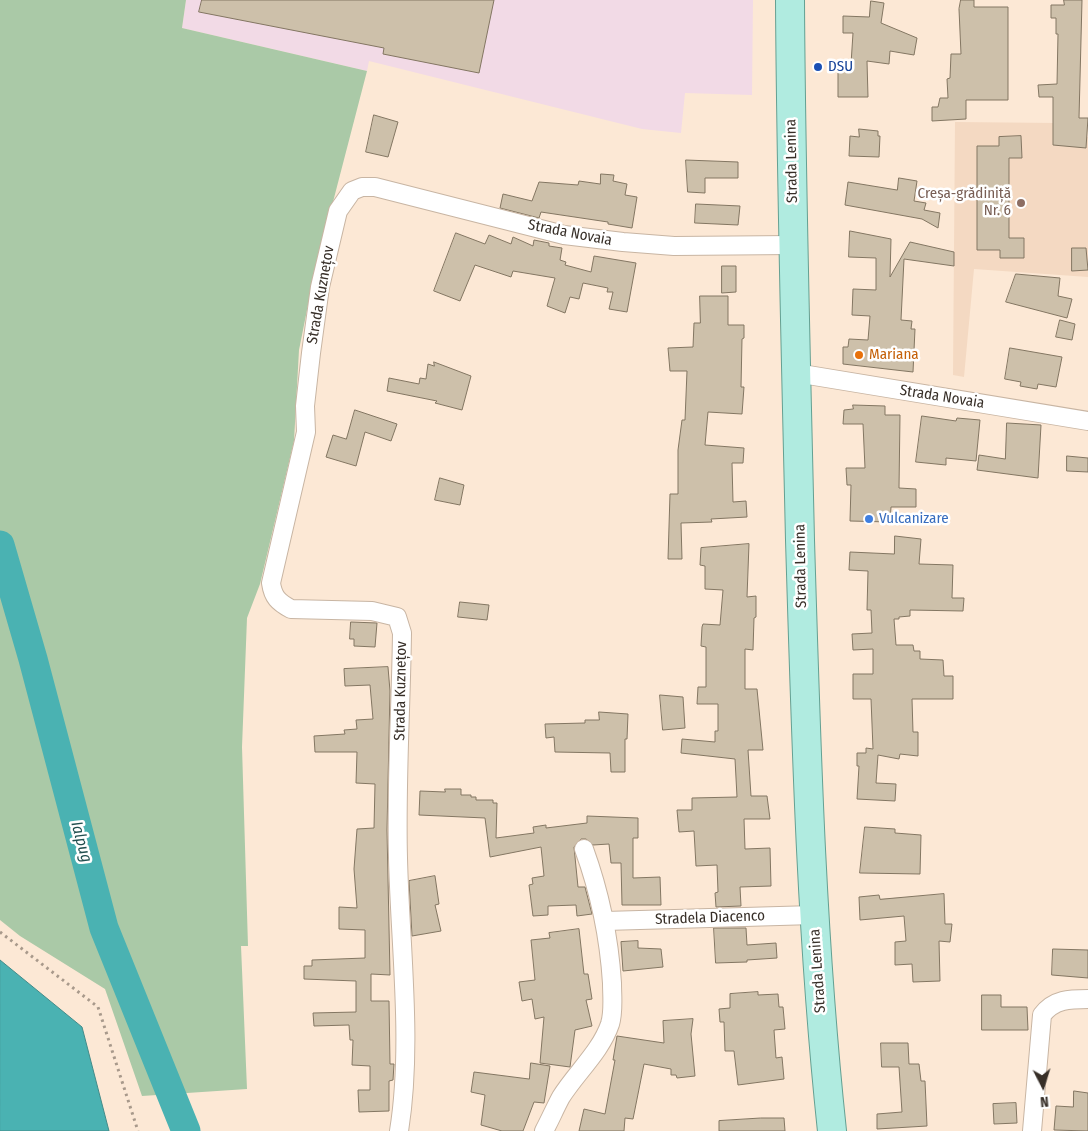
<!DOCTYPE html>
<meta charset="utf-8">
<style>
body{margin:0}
#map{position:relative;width:1088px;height:1131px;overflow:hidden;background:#fce8d5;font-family:"Fira Sans Condensed",sans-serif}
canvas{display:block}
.north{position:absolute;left:1018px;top:1061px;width:50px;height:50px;-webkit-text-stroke:4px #fff;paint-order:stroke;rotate:175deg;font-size:14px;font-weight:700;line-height:20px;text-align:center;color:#372f28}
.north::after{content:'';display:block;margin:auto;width:18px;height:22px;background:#372f28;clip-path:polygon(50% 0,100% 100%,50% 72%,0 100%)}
</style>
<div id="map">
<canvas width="1088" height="1131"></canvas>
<div class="north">N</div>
</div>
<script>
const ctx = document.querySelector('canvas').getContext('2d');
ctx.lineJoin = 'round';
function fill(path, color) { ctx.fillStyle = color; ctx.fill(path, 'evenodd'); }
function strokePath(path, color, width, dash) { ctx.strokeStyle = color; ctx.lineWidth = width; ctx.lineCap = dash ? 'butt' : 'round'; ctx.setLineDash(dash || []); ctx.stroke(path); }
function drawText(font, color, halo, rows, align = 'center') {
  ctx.font = font + ' "Fira Sans Condensed",sans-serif'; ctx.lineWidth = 5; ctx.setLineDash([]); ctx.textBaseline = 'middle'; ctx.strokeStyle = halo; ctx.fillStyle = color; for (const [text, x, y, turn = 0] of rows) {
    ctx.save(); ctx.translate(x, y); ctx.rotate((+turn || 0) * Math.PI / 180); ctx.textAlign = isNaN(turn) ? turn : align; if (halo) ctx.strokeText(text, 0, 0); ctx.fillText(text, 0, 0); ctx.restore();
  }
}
fill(new Path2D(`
 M186,0H753L752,95L685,93L681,133L642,129L369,61L367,71L182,28Z`), '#f2dae6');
fill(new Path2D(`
 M955,122L1058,123V135L1088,137V277L974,269L964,377L953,375Z`), '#f4d9c2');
fill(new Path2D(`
 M0,0H186L182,28L367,71L314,275L299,350L294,441L260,584L247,618L242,747L248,946H241L247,1089L142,1096L105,989L20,936L0,920Z`), '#aac9a7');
const water = new Path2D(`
 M0,960L82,1027L109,1131H0Z`);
fill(water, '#4ab2b2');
strokePath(water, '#448b89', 1);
strokePath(new Path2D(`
 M0,545L33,659L104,928L186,1131`), '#4ab2b2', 29);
const building = new Path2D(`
 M202,0H494L479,73L383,54L384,48L199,12Z
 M961,0H974V7H1008V100H966V119L932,121V107H938L940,98H948L947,79L950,78L951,54H961L959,9Z
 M1064,0H1082L1079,118H1088L1086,148L1053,145V97H1039L1038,85L1057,84L1058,34H1056V18H1051V5H1064Z
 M871,1L884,3L881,23L917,38L914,55L890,51L889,64L867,61L868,97H838V64H851L853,33H843V16L869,17Z
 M374,115L398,122L388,157L366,152Z
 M859,129L878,131V136H880L879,157L849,156L850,136L859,137Z
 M1021,136L1022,158H1009V238H1024V258H1000V250H977V146H999V137Z
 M686,160L738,162V178H705V193L688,192Z
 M601,174L614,175L613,181L627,184L625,195L637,197L632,228L608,224V222L541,212L539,218L500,208L503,194L532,201L539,182L578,185L579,181L600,184Z
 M899,178L917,181L914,201L926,203L924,210L940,213L938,228L922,219L845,205L848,182L897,190Z
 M696,204L740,206L738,225L695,223Z
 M850,231L891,239L890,277L910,242L954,252V266L904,259L901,320L912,321L911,329H915L913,372L843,364V347H848L849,339L868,340L870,316L852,315L853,289L876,290V258L849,257Z
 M456,233L485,244L489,235L511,244L513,237L533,246L534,240L549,243V246L562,248L560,260L566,262L565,265L591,272L594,256L636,263L627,312L609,309L613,292H607L608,288L583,283L579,299L570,297L565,313L547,306L555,278L513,271L511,277L475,265L460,301L434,291Z
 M1072,248H1086L1088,270L1072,271Z
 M722,266H736V292L722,293Z
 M1016,274L1060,278L1058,296L1072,299L1067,318L1006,302Z
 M700,296H728V325H744V338L742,339L741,387H744L742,414L708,412L705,445L744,448L743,463H732L733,502L746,501L747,517L711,519L712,522L681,523L682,559H668L670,494H678V450L682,420H685L687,371H670L668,348L693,347L694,323H700Z
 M1060,320L1075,324L1072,340L1056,337Z
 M1010,348L1062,357L1056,387L1038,384L1037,389L1020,386L1021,382L1005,379Z
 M434,362L471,376L462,410L435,403L437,401L387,391L389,378L419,384L420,378L426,379L428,364L434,366Z
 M853,405L885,406V415H900L899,488L916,489V507H891L890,522L850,521L851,485H847L846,468H865L863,424H843L844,410L853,409Z
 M355,410L397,424L391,441L365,432L356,466L326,457L333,435L346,439Z
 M922,416L956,421L957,418L980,420L976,461L946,458V465L916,462Z
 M1007,423L1041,425L1038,478L977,470L979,455L1005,459Z
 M1067,456L1088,458V472L1067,471Z
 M440,478L464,485L460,505L435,500Z
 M895,536L921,539L919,564L953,565L952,598H964L963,611L910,610V616L899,617V619H894L896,645H913L914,651H920V659L943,660L944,676H953V699H912L913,732H918V756L900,754L899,759L878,755L876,783L896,784L895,801L857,799L859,766H857V753H866V748L873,749L871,699H853V674H873V649L853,650L852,634L872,633L871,610H867L868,571L849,570L850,552L894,554Z
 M749,544L747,597L756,596V617L754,618L753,650L745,649V689H757L763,750H748L751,796H767L770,819H744L745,849L770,848L771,886L740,887L741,906L716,907L715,893L718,892L717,865L696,866L694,831L679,832L677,810H692V798L737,797L735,759L681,753L682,739L715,742V731H718V704H697L698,687H706V647L701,646L702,627L703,624L720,625L723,590L705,589V566L700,565L701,548Z
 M460,602L489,605L487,620L458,617Z
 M351,622L377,623L375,647L354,646V639H350Z
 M388,667L390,691L387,830L390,975L371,974V1001H389L390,1064H394L393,1080L389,1081V1111L359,1112L358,1090H370V1066L352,1065L353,1040H350L349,1025L314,1026L313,1013L356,1012V981L304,979V966H312V960L365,958V930L339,929V907L357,908L354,869L357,829L374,828L375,784L356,783L357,752H315L314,736L345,734L344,730L357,729L356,720L373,719L370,685L345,686L344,669Z
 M660,695L683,697L685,728L663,730Z
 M599,712L628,714L627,739H625V772H611L610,753L555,752L554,737L546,738L545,724L585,723V720H599Z
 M445,789H461V795H471V797H476V800H493V803H497L496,838L534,833L533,827L546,825V828L587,823V816L638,818V838H633V878L660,877L661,905H622L621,863H611L609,844L593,845L586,839H581L574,847L578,887H585L592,914L577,916L576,905L548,906V915L533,916L529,885L533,884L532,878L544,876L541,847L490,857L485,818L419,815L420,791L445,792Z
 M865,827L895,829V833L921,835L920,874L860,873Z
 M435,876L439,904L435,905L441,931L412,936L409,881Z
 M944,894L945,924H952L950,942L939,941L940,981L913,982L912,964L895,965V942L906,941L904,916L860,920L859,897L879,895L880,899Z
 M714,928H746L747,945L776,943L777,958L747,960V962L716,963Z
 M579,929L584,974H588L592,999L586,1000L592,1026L575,1030L570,1067L540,1063L544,1017L535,1019L532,999L522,1001L519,982L535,980L531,940L550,938L549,933Z
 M638,941V948L661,949L663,967L623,971L621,942Z
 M1053,949L1088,950V978L1052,975Z
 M758,992V995L778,994L779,1007H783L785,1029L774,1030L776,1058L782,1057L784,1079L738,1085L734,1051H725L724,1022H720L719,1009L730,1008V994Z
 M982,995H1001V1007H1027L1028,1030H982Z
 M693,1019L691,1034L695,1076L677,1078L676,1075H671V1069L644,1064L633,1119L625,1118L624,1131H579L584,1109L605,1114L615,1060H613L617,1036L664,1043L663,1021Z
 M881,1043H908L909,1064H919L921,1081H925L927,1126L877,1129V1114L902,1112L899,1067H882Z
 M531,1063L550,1066L544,1103L534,1102L523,1131H502L481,1125L485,1095L471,1092L474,1072L529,1079Z
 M1074,1091L1088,1093V1131L1054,1130L1056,1106L1073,1107Z
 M1016,1103L1017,1123L994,1124L993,1104Z
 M761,1118H784L785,1131H719V1121Z`);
fill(building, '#cdc0aa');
strokePath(building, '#837662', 1);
const street = new Path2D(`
 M796,373L1088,421
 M605,921L814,915
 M399,1131C413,1044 400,946 398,858C396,783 401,708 402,633L397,617L372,611L291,609C278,602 273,597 271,583L306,432L305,406L311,353L320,287L338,211L352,191L362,187H375L564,235L623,242L674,246L793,245
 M544,1131C550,1120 555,1108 561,1097C576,1073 601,1051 610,1024C614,1011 612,997 612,983C609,936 600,893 584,849
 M1032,1131L1042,1015C1054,999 1070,999 1088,999`);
const primary = new Path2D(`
 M790,0C791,180 796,360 800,540C806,738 811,935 832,1131`);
strokePath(street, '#c8b5a3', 20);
strokePath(primary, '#64a092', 30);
strokePath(new Path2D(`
 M0,932L98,1007L138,1131`), '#a8998b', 3, [2.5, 4]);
strokePath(street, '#fff', 18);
strokePath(primary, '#b0ebe0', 28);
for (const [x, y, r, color] of [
 [818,67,5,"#1a4fb4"],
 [1021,203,5,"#8d6e63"],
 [859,355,5,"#e8710a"],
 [869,519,5,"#3f7fe0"]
]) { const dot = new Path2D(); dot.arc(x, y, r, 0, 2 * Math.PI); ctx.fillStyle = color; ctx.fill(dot); strokePath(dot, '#fff', 2); }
drawText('15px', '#164399', '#fff', [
 ["DSU",828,67]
], 'left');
drawText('15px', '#372f28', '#fff', [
 ["Strada Lenina",792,161,-91],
 ["Strada Novaia",570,233,11],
 ["Strada Kuznețov",321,295,-80],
 ["Strada Novaia",942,397,9],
 ["Strada Lenina",801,566,-91],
 ["Strada Kuznețov",401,691,-89],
 ["Stradela Diacenco",710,918,-2],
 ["Strada Lenina",818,971,-94]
]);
drawText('15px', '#785e54', '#fff', [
 ["Creșa-grădiniță",1011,194],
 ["Nr. 6",1011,211]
], 'right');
drawText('15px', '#c56008', '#fff', [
 ["Mariana",869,355]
], 'left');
drawText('15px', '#366cbe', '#fff', [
 ["Vulcanizare",879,519]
], 'left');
drawText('italic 16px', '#214f4f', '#fff', [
 ["Ialpug",81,842,75]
]);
</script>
